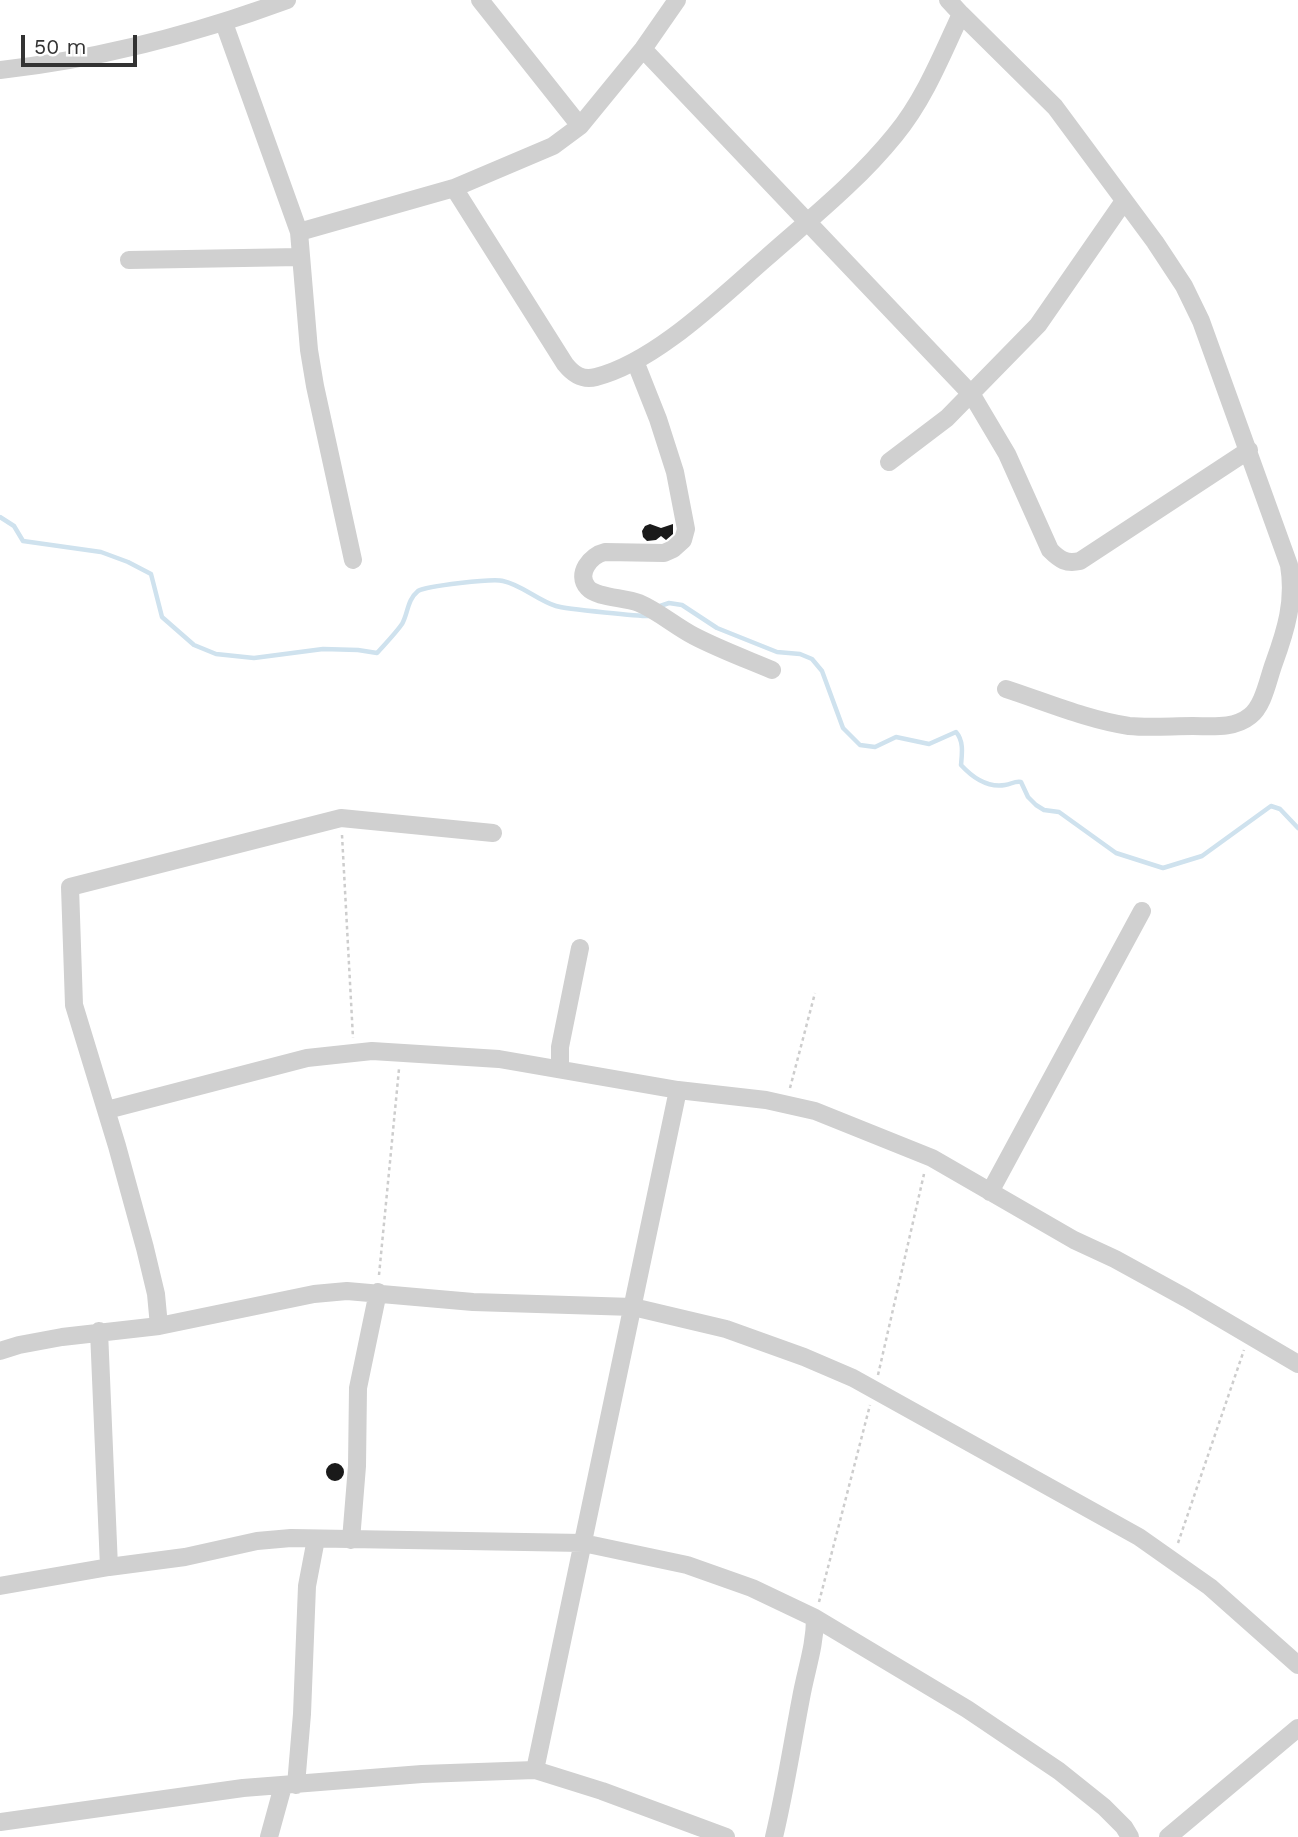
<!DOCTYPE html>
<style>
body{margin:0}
#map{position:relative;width:1298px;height:1837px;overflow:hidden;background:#fff;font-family:"Work Sans",sans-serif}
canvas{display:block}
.scale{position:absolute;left:21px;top:35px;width:116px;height:32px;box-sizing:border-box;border:4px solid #333;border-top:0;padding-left:9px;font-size:21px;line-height:24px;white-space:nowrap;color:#333;-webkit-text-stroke:5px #fff;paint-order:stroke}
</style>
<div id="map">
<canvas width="1298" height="1837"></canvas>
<div class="scale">50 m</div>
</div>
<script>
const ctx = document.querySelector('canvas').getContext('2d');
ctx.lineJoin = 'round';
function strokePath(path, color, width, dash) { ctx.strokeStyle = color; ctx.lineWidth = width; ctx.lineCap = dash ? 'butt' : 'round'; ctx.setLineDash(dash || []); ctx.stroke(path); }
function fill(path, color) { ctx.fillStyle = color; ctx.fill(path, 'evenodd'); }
strokePath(new Path2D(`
 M0,517L14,526L23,541L101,552L128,562L151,574L162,617L194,645L216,654L254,658L323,649L358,650L377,653C385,644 395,634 402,624C408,614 407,600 418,591C426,586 494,578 503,581C522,585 537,600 556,606C565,609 645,617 651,616
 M660,606L669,603L682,605L717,628L777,652L800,654L812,659L822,671L843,728L860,745L875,747L896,737L929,744L956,732C964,741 962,754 961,765C972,777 987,788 1005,785C1012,784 1014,781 1021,782L1028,797L1036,805L1044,810L1059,812L1116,853L1163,868L1202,856L1271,806L1280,809L1298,828`), '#cfe2ee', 4.5);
fill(new Path2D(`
 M650,524L661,528L673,524V534L666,540L661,536L656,540L647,541L643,537L642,531L645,526Z
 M326 1472a9 9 0 1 1 18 0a9 9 0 1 1-18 0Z`), '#1a1a1a');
strokePath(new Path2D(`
 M342,835L353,1038
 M790,1088L815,993
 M379,1275L399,1069
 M878,1375L924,1174
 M1178,1543L1244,1350
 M819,1602L870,1405`), '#cdcdcd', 2.5, [3.5, 3.5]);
strokePath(new Path2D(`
 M480,0L580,126
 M961,14L1055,107L1155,242L1184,286L1201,321L1289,565C1295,601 1286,630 1274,663C1268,679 1264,705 1250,716C1234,729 1212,726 1193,726C1172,726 1150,728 1129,726C1088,720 1046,702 1006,689
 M224,23L299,232L454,188L553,146L580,126L643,49L677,0
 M643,49L972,395L1007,454L1050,550C1060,560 1066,564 1080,561L1249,450
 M0,70C98,59 195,34 287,0
 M454,188L565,364C573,374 582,381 596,377C655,362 719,299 765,259C809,220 858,181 895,135C924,100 942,55 961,14L948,0
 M299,232L309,350L315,386L353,560
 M129,260L300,257
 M635,361L658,419L675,472L686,529L683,540L673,549L664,553L605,552C591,555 575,574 588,588C597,598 625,597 639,603C658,611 675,626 694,636C719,649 746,659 772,670
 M889,462L947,418L1038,325L1124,201
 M560,1069V1047L580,948
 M678,1090L766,1100L815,1111L932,1158L1074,1240L1115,1259L1186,1298L1298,1364
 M990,1192L1142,911
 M159,1326L156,1294L145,1248L117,1146L74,1005L70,887L341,818L493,833
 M99,1331L109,1567
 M0,1351L19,1345L62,1337L159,1326L314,1294L347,1291L473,1302L633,1307L726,1329L804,1357L853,1378L1139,1537L1210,1587L1298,1665
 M351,1540L357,1466L358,1388L378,1292
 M0,1586L109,1567L185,1557L257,1541L291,1538L583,1543L687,1565L752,1588L815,1618L967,1709L1059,1771L1104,1807L1124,1827L1130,1837
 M535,1770L602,1791L726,1837
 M296,1785L302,1714L307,1586L316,1539
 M0,1822L243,1788L422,1774L535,1770L678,1090L499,1059L372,1051L307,1058L107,1110
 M269,1837L283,1786
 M774,1837C785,1791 792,1745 801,1698C806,1670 815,1646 815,1618
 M1168,1837L1298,1728`), '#d0d0d0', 18);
</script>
